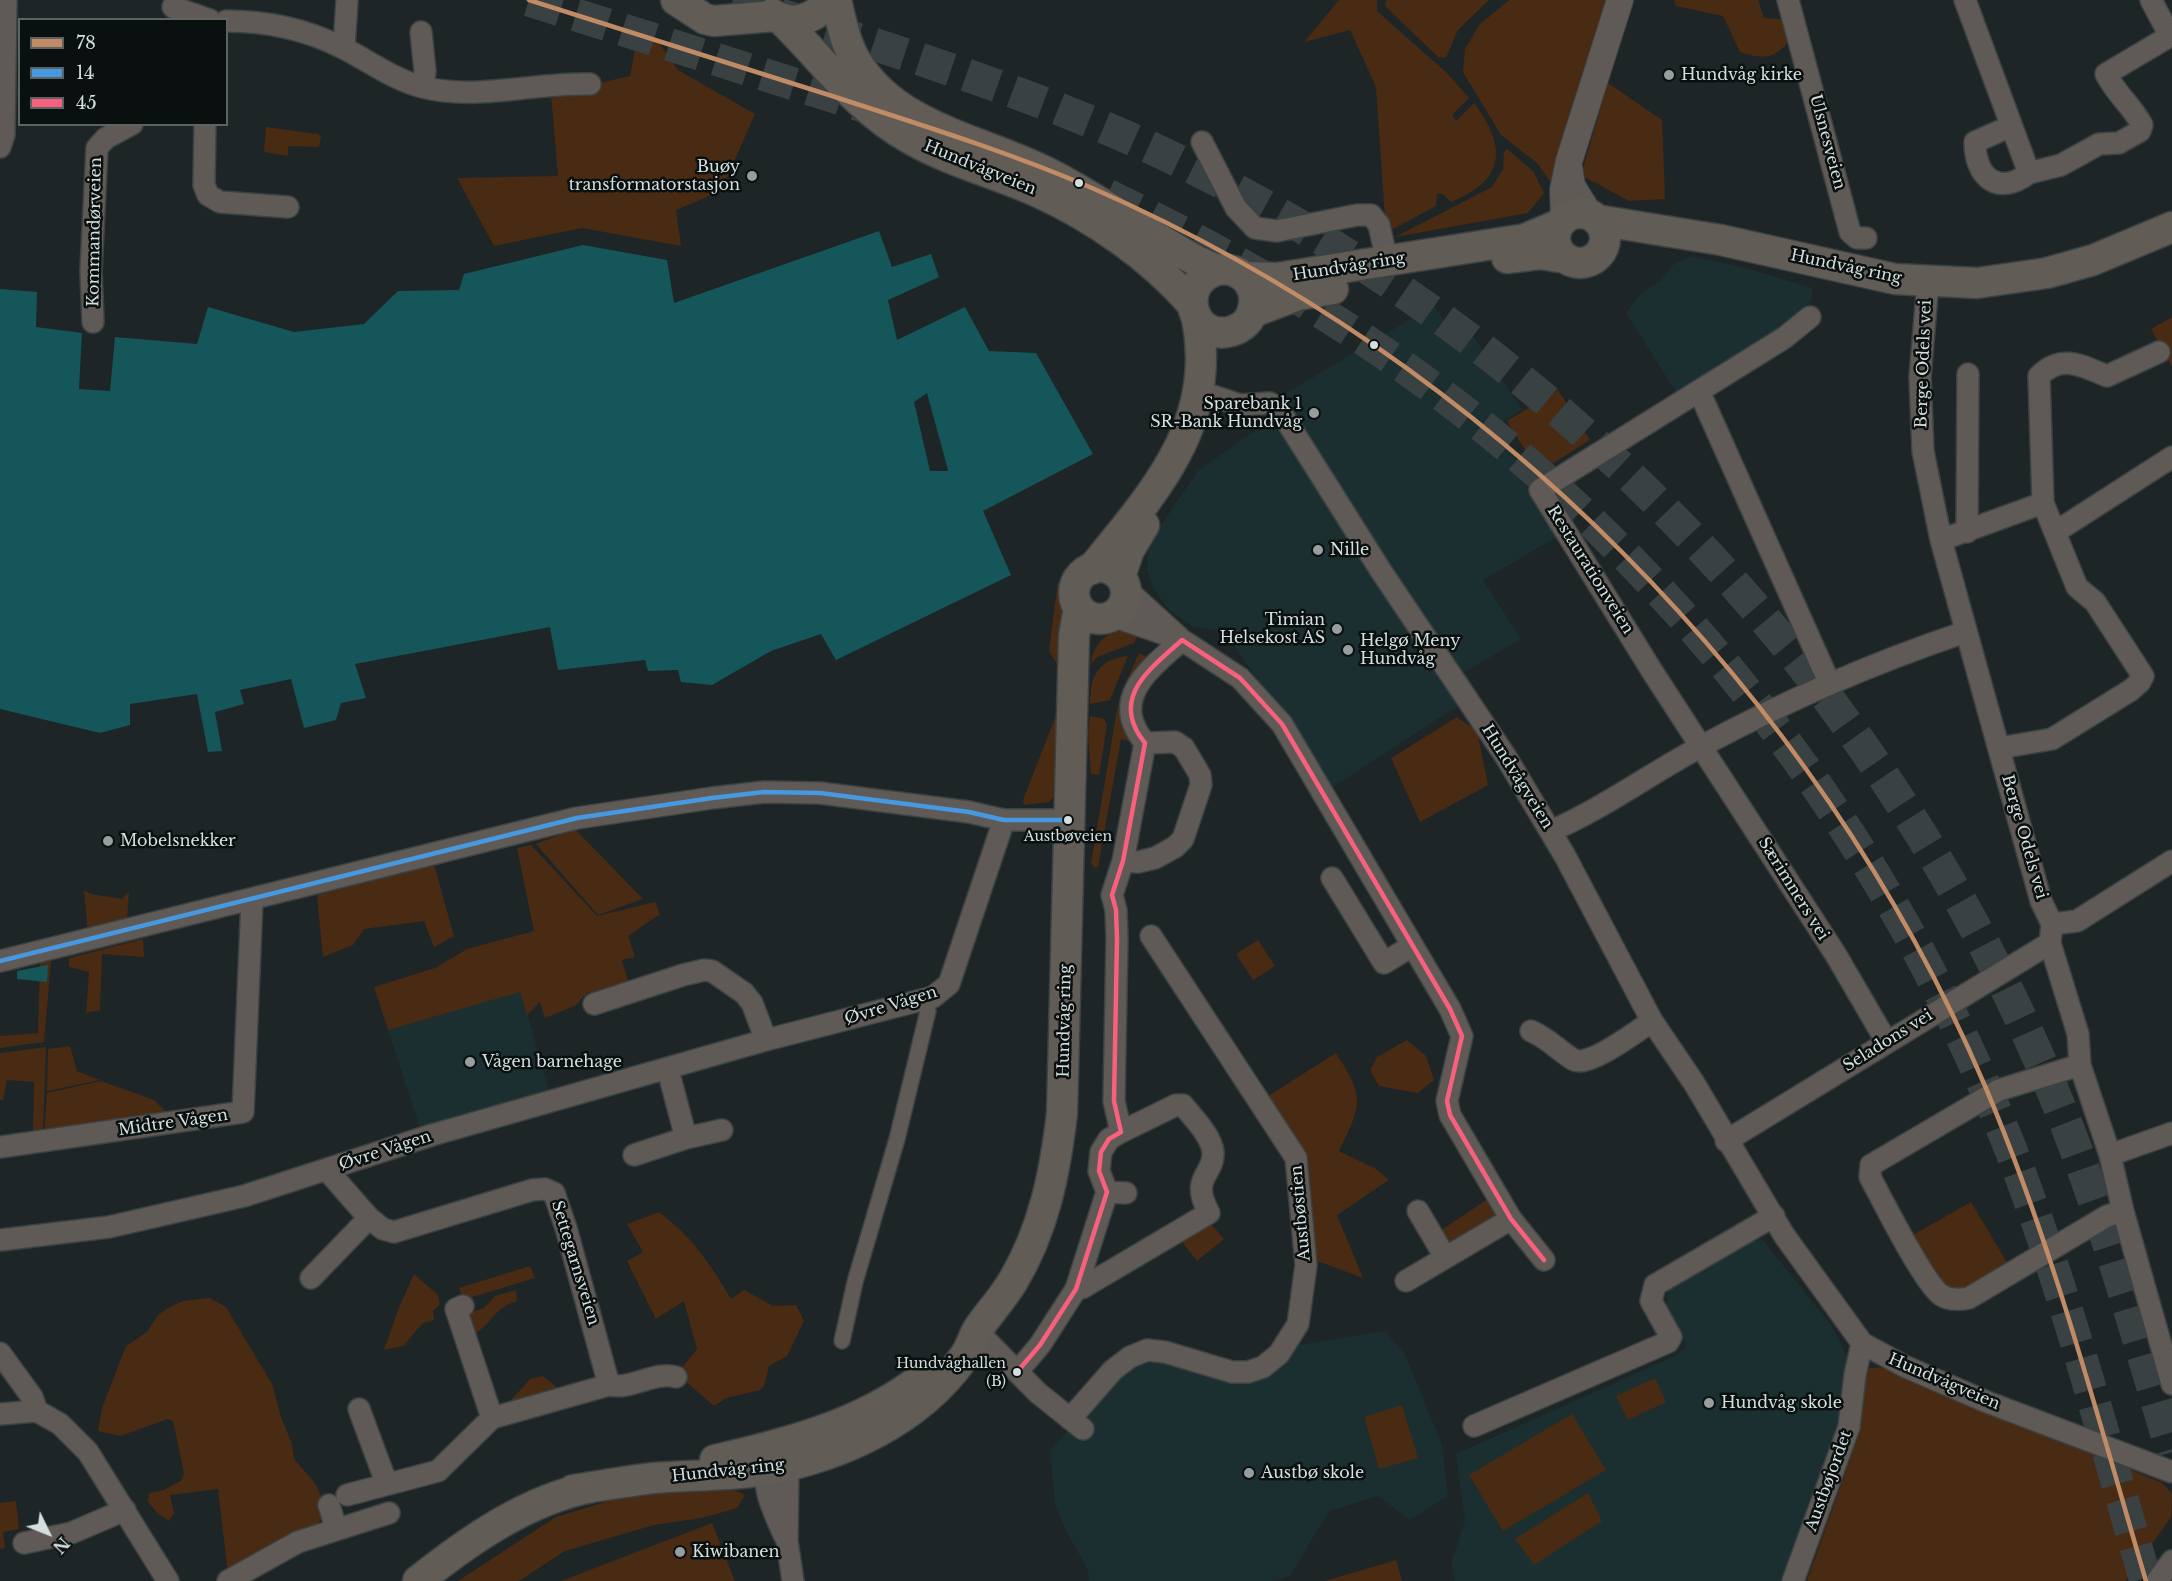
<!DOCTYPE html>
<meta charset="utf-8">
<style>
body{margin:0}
#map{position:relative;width:2172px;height:1581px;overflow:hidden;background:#1e2526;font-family:"Libre Baskerville",serif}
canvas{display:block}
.legend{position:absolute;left:18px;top:18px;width:210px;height:108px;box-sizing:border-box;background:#0a1010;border:2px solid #5c6363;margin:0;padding:8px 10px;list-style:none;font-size:18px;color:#d6dfdf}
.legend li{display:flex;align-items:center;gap:12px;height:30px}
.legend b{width:30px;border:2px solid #5c6363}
.north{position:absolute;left:18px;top:1503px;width:60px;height:60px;-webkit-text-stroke:4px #0a1010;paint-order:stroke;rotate:133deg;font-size:16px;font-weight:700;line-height:24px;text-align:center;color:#d6dfdf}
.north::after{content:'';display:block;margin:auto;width:21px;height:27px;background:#d6dfdf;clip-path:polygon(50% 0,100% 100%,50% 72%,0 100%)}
</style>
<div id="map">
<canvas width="2172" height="1581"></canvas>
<ul class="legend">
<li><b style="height:8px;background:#c18c65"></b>78</li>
<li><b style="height:8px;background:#4699e1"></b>14</li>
<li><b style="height:8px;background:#f8607d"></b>45</li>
</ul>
<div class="north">N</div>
</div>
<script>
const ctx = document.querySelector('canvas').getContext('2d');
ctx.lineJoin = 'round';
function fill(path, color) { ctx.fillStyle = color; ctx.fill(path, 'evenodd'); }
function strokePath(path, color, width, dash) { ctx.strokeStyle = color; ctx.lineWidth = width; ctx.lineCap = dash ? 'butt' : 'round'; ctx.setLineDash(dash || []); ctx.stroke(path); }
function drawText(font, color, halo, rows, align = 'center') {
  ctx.font = font + ' "Libre Baskerville",serif'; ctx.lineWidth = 5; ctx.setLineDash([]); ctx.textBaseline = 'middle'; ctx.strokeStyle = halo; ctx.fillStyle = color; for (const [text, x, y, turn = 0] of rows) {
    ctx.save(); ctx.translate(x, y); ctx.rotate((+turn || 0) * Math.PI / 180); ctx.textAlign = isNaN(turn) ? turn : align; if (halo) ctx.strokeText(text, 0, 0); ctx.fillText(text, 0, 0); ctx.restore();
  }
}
fill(new Path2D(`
 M1690,256L1738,266L1813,288L1811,301L1801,317L1678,395L1626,313L1640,295L1662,279L1673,265Z
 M1434,305L1455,338L1469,330L1522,410L1496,426L1562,534L1483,580L1521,639L1465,672L1478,693L1331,788L1225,632L1192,626L1168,609L1154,589L1147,571L1148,544L1198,471L1288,407L1282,396Z
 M521,991L550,1094L421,1131L388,1030Z
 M1762,1239L1831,1325L1851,1364L1846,1416L1786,1581H1455L1451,1564L1465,1521L1456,1454L1677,1355L1686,1346L1666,1303L1670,1287L1746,1243Z
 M1385,1331L1405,1354L1442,1445L1448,1496L1410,1520L1378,1496L1329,1511L1290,1576L1272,1581H1089L1088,1570L1065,1529L1055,1503L1050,1450L1131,1367L1143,1361L1159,1359L1280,1366L1299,1345Z`), '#1b2f30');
fill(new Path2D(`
 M1339,0H1377V11L1447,73L1469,98L1452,115L1456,121L1474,103C1507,147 1506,180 1451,202L1443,194H1437L1436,206L1386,233L1376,87L1350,30L1304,42Z
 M1386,0H1489L1458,30L1446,58L1438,57L1385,6Z
 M1509,0H1610L1558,178L1550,181L1537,163L1501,135L1463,72L1465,49L1480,24Z
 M1674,0H1758L1764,18L1781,19L1787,27L1788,42C1774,60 1760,59 1740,52L1723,16L1676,6Z
 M641,17L678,70L755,114L721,191L676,210L681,246L582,228L494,246L457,178L558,176L551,94L630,76Z
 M1608,83L1662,120L1665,199L1629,201L1581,175Z
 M266,127L318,134L321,137L319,147L288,146V156L264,152Z
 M1507,149L1533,171L1544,193L1528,213L1395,237L1492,187L1503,169L1504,152Z
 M2172,317V367L2151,329Z
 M1558,390L1590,440L1539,472L1507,421Z
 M1058,581L1068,622L1059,697L1057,664L1049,651Z
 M1125,630L1140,632L1134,643L1097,657L1090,665C1095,644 1103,633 1125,630Z
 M1139,653L1153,659L1139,670L1136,743L1121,739L1098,867L1094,868L1091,863L1117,710L1123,690Z
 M1128,656L1110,700L1090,704C1090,675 1099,659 1128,656Z
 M1090,716L1104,719L1107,725L1099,775L1091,774L1088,735Z
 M1457,717L1477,731L1488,785L1420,822L1391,758Z
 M1055,718H1061L1059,791L1049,802L1024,805L1023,800Z
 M575,829L643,899L598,915L536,844Z
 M531,845L597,916L655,902L660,914L628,936L635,957L622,960L628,982L587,993L575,1006L545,1018L540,1002L527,1015L520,992L388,1030L374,987L435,968L467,949L534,931L517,848Z
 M434,865L454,936L434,947L424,921L364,929L353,945L323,957L317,895Z
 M84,890L91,894L122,899L129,891L127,921L88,933Z
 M143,939L144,957L102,954L100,1010L86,1013L89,972L69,967V958Z
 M1258,940L1275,966L1253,980L1236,954Z
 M51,961L44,1042L0,1048V1036L38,1033L40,962Z
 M1407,1040L1426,1056L1434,1080L1418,1093L1379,1086L1370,1070L1377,1057Z
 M70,1046L77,1071L100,1080L47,1091L48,1049Z
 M46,1047L43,1133L33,1134L34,1082L7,1080L3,1100H0V1053Z
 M1336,1053C1365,1098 1362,1104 1339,1151L1376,1169L1389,1180L1337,1215L1363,1278L1312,1259L1305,1170L1265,1098Z
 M101,1081L154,1100L172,1118L44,1136L47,1093Z
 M1491,1197L1499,1208L1497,1219L1453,1247L1437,1233Z
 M1971,1202L2009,1266L1976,1287L1957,1292L1939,1282L1911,1236Z
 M659,1212C691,1236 711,1264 731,1299L744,1290L773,1306L796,1305L804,1321L787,1356L769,1366L764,1386L760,1390L726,1398L714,1406L677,1374L697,1349L684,1301L656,1319L627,1261L643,1252L627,1224Z
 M1210,1223L1224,1239L1197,1261L1179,1238Z
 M530,1266L535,1278L463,1300L459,1288Z
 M414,1274L438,1295L440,1304L433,1311L434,1320L423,1323L403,1346L384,1350L398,1310Z
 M516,1290L517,1301C492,1309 492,1325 471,1336L468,1319L472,1312L484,1308L495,1296Z
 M210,1298L226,1307L272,1384L281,1417L292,1444L294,1459L315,1483L321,1496L323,1517L312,1530L228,1574L218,1489L170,1495L174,1513L169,1521L158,1514L148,1502L149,1493L164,1490L182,1480L184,1473L173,1421L168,1419L120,1436L98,1431L102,1408L126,1346L147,1332L158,1315L170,1307L183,1301Z
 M1886,1367L2162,1483L2172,1493L2171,1517L2126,1581H1807L1857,1440L1861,1381L1869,1368Z
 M543,1376L560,1390L503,1409L530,1379Z
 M1655,1378L1666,1402L1628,1420L1616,1396Z
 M1402,1405L1418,1458L1379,1469L1364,1417Z
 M1572,1414L1606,1470L1503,1531L1469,1475Z
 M730,1488L745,1495L737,1508L702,1518L654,1525L565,1551L519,1581H458L556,1517L615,1499L659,1491Z
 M1588,1493L1602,1521L1534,1565L1515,1539Z
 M16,1501L19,1529L3,1532L5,1548L0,1549V1503Z
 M712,1523L735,1581H561Z
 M1396,1560L1402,1581H1325Z`), '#492a13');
fill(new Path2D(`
 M879,231L892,267L931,254L939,277L888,300L897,340L965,307L989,351L1036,353L1093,454L983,511L1011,575L836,660L821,634L771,651L712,685L681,682L678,670L648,671L645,660L558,670L550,627L355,664L366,698L341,703L336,720L304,728L291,679L240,690L244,704L215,712L222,751L208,752L197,694L130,704V725L100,733L0,709V289L37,292L36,327L82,333L79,389L110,391L115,337L197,344L208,307L294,332L364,324L398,291L459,290L464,274L583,245L667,260L674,303ZM927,393L948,470V471H930L914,402Z
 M48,965L47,982L17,979V971Z`), '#14565a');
strokePath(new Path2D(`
 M529,0L876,110
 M733,0C892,50 1053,97 1201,172C1570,358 1869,675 2036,1052C2094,1181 2132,1317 2172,1452
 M1107,195C1211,245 1310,301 1404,367C1657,546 1859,800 1983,1083C2054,1243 2096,1414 2146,1581`), '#3a4142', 33, [33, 16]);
const pedestrian = new Path2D(`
 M842,1341L855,1282L897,1139L928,1011`);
const minor = new Path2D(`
 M1788,0L1850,232L1857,238H1866
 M1965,0L2029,173L2061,165L2099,144L2119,143L2140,131L2142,125C2132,106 2116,94 2106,74L2170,36L2151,0
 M173,7L210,20
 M226,21C266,21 305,29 341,47C368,60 392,79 422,87C477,101 535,82 590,84
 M421,32L425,71L423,87
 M344,48L347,0
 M205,124L204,185L208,195L220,202L288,207
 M2011,126L1975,142C1975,177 1998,197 2029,173
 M1202,142L1236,208L1255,228L1277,231L1357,215H1371L1379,225L1387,261
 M0,147L4,135L6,0
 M1928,282L1920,377L1923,451L1941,540L2041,901L2052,924L2050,943L2078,1034L2080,1065L2110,1155L2123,1211L2172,1384
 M1810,317L1784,338L1540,490L1652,671L1836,955L1882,1034
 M93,322L91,271L97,148L106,138L132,124
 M1699,391L1829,682
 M1213,396L1240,405L1270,403L1279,409L1381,571L1506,757L1565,856L1652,1021L1694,1083L1784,1235L1862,1343L1904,1366L1987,1402L2172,1472
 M2043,503L2039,376C2062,353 2082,366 2107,376L2159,352
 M2057,531L2172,457
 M1967,532L1968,374
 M1941,540L2043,503L2077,587L2095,602L2143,676L2140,682L2131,690L2052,739L1999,748
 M1112,616L1182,640L1125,588
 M1551,831C1604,808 1651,773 1702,746C1787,700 1873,663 1965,632
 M1123,861L1138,862L1155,858L1175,847L1183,839L1201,785L1200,775L1184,748L1175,742L1145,743
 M1332,878L1384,963L1412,946
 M2052,924L2077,921L2172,861
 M0,961L577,818L712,798L764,792L820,793L969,812L1004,820H1069
 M594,1004L683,975L704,970L712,971L744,993L752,1003L766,1040
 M1531,1031C1548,1038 1559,1051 1574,1060C1588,1068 1639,1030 1652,1021
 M2080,1065L1999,1090L1871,1165L1870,1177C1883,1201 1923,1282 1941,1295C1949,1300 1960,1300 1969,1298L2107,1216L2123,1211
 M668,1070L686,1138
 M1726,1141L2050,943
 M0,1147L243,1112L252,900
 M634,1155L686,1138L722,1130
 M2110,1155L2172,1133
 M1107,1192L1126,1193
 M1418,1211L1445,1257
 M369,1218L383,1229L394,1232L532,1190L545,1189L554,1193L566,1228L609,1385
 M0,1240L109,1227L244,1196L432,1135L766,1040L933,997L949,984L1004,820
 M311,1278L369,1218L327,1170
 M1406,1281L1511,1219
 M1076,1289L1082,1288L1209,1213C1189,1176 1215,1175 1213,1152C1211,1135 1193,1118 1183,1105H1176L1121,1132
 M463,1306L456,1309L492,1418
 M977,1331L1038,1393L1083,1429
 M0,1353L32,1397L37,1411L60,1424L88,1452L168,1581
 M1017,1372L1040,1345L1076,1289L1107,1192L1099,1171L1101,1152L1109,1139L1121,1132L1114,1101L1117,939L1116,910L1112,895L1123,861L1145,743C1108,698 1151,668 1182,640L1240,678L1282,724L1450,1009L1462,1036L1447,1101L1450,1115L1511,1219L1544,1260
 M359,1409L386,1482
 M0,1414L37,1411
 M1070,1419L1113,1370L1130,1357L1147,1350L1165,1352L1232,1372H1248L1263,1367L1279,1354L1298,1324L1306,1265L1296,1158L1151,936
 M1474,1426L1668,1342L1671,1337L1651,1301L1655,1285L1774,1216
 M783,1455L788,1465L787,1541L793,1581
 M770,1460C759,1486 774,1511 784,1535
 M347,1495L438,1471L492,1418L609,1385C632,1390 654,1371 676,1377
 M329,1505L336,1528
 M24,1543L71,1533L125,1510
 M228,1581L298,1542L389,1513
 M1793,1581L1849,1427L1855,1375L1862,1343
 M2157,1581L2172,1561`);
const tertiary = new Path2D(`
 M1569,167L1572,186L1590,215
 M1564,219L1563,190L1569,161L1620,0`);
const secondary = new Path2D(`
 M676,0L705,19L714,21L775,16
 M836,0C841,20 845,43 856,61C898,131 988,140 1054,176C1103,202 1147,234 1195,260C1202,263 1210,268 1217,269C1221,270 1226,269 1230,270C1248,274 1258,292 1253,309C1251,320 1242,328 1232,331C1193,343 1174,284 1217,270
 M772,14C793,27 816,19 829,0
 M780,18C822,59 857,109 909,138C950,162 996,173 1038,192C1095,218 1151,257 1192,304
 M1555 238a25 25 0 1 1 50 0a25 25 0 1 1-50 0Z
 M1597,220L1721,240L1895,279L1977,283L2047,273L2093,260L2172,227
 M1507,258L1540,254L1565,258
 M1244,277L1277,278L1525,239L1558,225
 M1253,312L1298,295L1333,289
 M1074 593a26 26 0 1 1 52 0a26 26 0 1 1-52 0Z
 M1092,569C1154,492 1218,424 1197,319
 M1120,576L1129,550L1144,525
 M715,1460C786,1444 862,1424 920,1379
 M573,1490C600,1486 627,1481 654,1478C691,1475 730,1476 767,1470C842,1456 919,1421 964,1357C970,1349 973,1338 978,1329C989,1313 1003,1298 1013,1281C1044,1229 1055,1173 1062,1113L1074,636L1079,608
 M418,1581C468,1541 528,1499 592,1487`);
strokePath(pedestrian, '#3c4243', 18);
strokePath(minor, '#3c4243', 24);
strokePath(tertiary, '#3c4243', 28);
strokePath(secondary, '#3c4243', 33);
strokePath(pedestrian, '#5f5a56', 15);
strokePath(minor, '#5f5a56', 21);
strokePath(tertiary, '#5f5a56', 26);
strokePath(secondary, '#625c57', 30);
strokePath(new Path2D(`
 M529,0C629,32 729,64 829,95C918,124 1006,151 1092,188C1486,360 1816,690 1985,1086C2053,1246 2097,1415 2146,1581`), '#c18c65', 4.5);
strokePath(new Path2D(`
 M0,961L577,818L712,798L764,792L820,793L969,812L1004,820H1068`), '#4699e1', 4.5);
strokePath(new Path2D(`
 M1017,1372L1040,1345L1076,1289L1107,1192L1099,1171L1101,1152L1109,1139L1121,1132L1114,1101L1117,939L1116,910L1112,895L1123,861L1145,743C1108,698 1151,668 1182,640L1240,678L1282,724L1450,1009L1462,1036L1447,1101L1450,1115L1511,1219L1544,1260`), '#f8607d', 4.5);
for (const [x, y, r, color] of [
 [1669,75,6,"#969e9e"],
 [752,176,6,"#969e9e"],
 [1079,183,5,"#d6dfdf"],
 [1374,345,5,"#d6dfdf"],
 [1314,413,6,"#969e9e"],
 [1318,550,6,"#969e9e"],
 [1337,629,6,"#969e9e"],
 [1348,650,6,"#969e9e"],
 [1068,820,5,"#d6dfdf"],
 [108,841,6,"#969e9e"],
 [470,1062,6,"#969e9e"],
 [1017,1372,5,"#d6dfdf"],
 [1709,1403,6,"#969e9e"],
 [1249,1473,6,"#969e9e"],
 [680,1552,6,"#969e9e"]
]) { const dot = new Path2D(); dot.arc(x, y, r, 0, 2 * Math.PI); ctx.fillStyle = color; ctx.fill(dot); strokePath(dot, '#0a1010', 2); }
drawText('14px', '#d6dfdf', '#0a1010', [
 ["Austbøveien",1068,837],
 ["Hundvåghallen",1006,1364,"right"],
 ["(B)",1006,1382,"right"]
]);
drawText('16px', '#d6dfdf', '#0a1010', [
 ["Hundvåg kirke",1681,75],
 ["Buøy",740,167,"right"],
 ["transformatorstasjon",740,185,"right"],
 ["Sparebank 1",1302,404,"right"],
 ["SR-Bank Hundvåg",1302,422,"right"],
 ["Nille",1330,550],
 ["Timian",1325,620,"right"],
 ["Helsekost AS",1325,638,"right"],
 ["Helgø Meny",1360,641],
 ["Hundvåg",1360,659],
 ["Mobelsnekker",120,841],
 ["Vågen barnehage",482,1062],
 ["Hundvåg skole",1721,1403],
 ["Austbø skole",1261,1473],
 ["Kiwibanen",692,1552]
], 'left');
drawText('16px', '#d6dfdf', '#0a1010', [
 ["Ulsnesveien",1827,142,75],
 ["Hundvågveien",980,168,22],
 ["Kommandørveien",95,232,-89],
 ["Hundvåg ring",1349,267,-9],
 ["Hundvåg ring",1846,267,12],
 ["Berge Odels vei",1924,364,-88],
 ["Restaurationveien",1590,570,58],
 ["Hundvågveien",1517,777,58],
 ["Berge Odels vei",2024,837,74],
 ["Særimners vei",1793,889,58],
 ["Øvre Vågen",891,1006,-17],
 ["Hundvåg ring",1065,1021,-89],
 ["Seladons vei",1888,1041,-32],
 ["Midtre Vågen",173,1123,-8],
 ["Øvre Vågen",385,1151,-18],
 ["Austbøstien",1301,1213,-95],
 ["Settegarnsveien",575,1263,73],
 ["Hundvågveien",1944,1382,23],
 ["Hundvåg ring",728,1471,-6],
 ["Austbøjordet",1829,1481,-70]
]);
</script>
